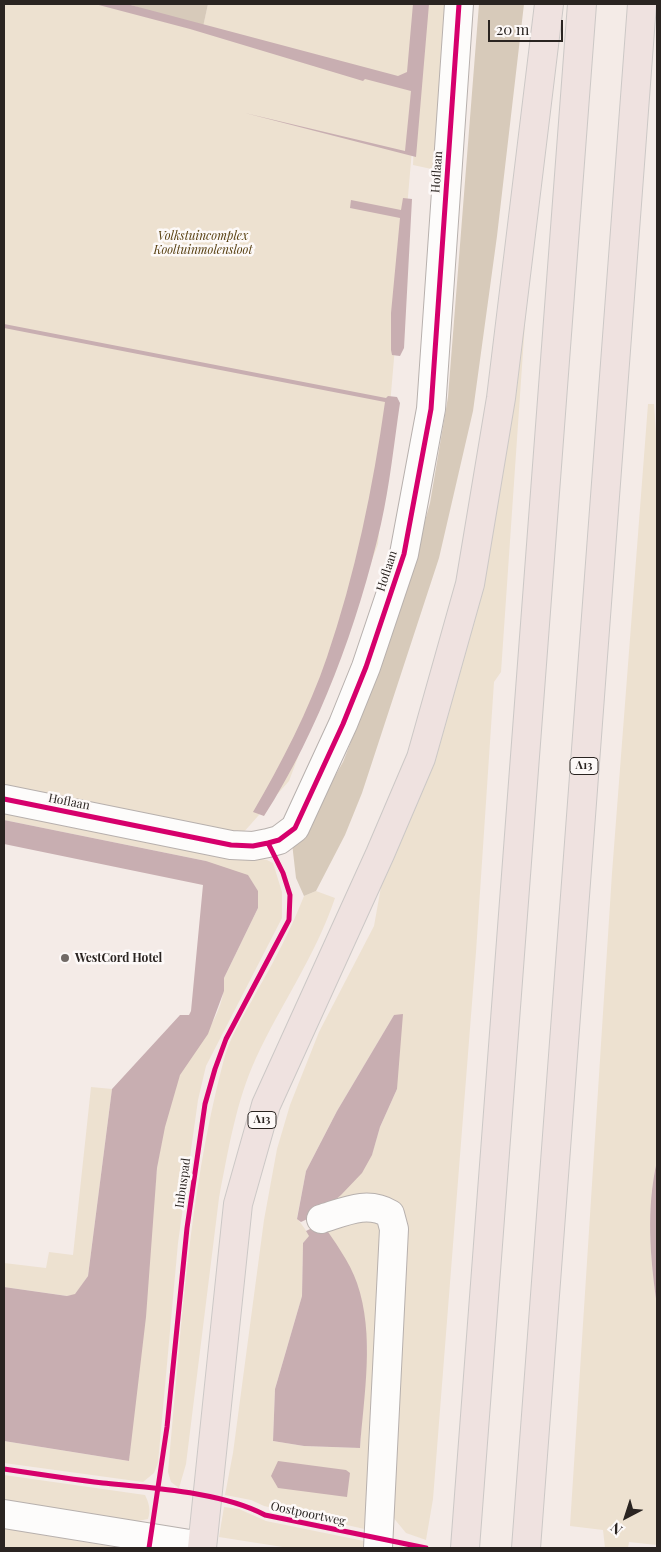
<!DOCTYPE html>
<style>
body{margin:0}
#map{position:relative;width:661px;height:1552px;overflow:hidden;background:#f4ebe7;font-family:"Playfair Display",serif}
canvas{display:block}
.frame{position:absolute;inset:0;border:5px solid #2a2421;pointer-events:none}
.north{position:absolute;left:601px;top:1492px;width:50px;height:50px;-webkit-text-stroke:4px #fdf9f8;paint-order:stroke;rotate:220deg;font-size:14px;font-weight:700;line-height:20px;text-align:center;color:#2a2421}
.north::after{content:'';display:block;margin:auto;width:18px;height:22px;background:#2a2421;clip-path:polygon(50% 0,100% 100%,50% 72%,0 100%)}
.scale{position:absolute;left:488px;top:20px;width:75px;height:22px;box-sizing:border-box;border:2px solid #2a2421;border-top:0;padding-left:6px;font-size:15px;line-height:18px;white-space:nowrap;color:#2a2421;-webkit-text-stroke:4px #fdf9f8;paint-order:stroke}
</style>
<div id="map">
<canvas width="661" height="1552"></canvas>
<div class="frame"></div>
<div class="north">N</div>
<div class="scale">20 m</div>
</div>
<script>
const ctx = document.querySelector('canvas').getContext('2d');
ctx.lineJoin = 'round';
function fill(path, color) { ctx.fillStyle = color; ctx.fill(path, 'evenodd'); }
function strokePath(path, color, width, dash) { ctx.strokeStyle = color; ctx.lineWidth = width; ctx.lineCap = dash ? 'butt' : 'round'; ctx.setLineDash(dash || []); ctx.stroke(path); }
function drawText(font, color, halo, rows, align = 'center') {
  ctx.font = font + ' "Playfair Display",serif'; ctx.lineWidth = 5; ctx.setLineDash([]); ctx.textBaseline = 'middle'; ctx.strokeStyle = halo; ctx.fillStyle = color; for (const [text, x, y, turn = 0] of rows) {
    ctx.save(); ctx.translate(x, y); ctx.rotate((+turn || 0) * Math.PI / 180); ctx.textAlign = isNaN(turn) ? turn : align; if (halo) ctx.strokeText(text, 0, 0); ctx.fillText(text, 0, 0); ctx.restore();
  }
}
fill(new Path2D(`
 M4,4H127L203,26L208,4H447L436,170L413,165L415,115L378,544L289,781L243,833L4,787Z
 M526,308L501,672L494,682L476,952L433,1499L426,1540L406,1533L392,1516L399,1216L318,1214L372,1154L380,1127L397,1089L394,1015L337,1111L306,1171L297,1218L310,1236L303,1243L302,1296L275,1389L273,1441L304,1446L360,1448L367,1343L322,1223L376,1217L384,1224L373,1531L264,1506L251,1500L225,1495L233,1453L264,1220L277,1149L290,1105L319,1032L374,926L384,870Z
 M648,404H654L657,446V1161C646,1208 650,1258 657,1305V1545L629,1542L628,1548H605L603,1530L570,1526L612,873Z
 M4,806L267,860L273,863L282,892V918L206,1066L198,1100L178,1243L158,1463L154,1473L143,1482L4,1463V1441L129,1461L157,1168C162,1140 168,1099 180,1074C196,1043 226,1016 224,978L258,908L206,861L4,820Z
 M316,891L335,898C316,955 281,1004 256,1058C236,1101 228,1152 219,1198L186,1464L179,1488L171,1482L168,1472C181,1335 188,1196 223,1063C229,1037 245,1014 257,991C275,960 291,929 304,896Z
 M91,1087L112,1089L88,1276L75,1295L67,1296L4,1287V1263L46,1268L49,1252L73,1255Z
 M4,1475L145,1495C149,1503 151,1510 148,1519L133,1522L4,1500Z
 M224,1507L239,1509L266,1521L369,1542L368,1548H289L219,1537Z
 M4,1528L120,1548H4Z`), '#ede1d0');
fill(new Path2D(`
 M127,4H208L203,27Z
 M479,4H524L497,236L473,411L439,558L362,793L345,835L316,891L304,896L296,878L292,843L312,816L343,762L369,696L416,553L430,503L448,397Z`), '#d7caba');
fill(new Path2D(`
 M95,4H127L398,76L407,72L413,4H429L416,157L245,113L405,151L411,91L365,79L363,81L190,29Z
 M403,198L412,199L404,348L400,356L392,355L391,350V313L400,218L350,208L351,200L401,210Z
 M4,324L386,398L388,396L397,397L400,403C394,443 390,484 381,524C358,624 319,730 264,816L253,812C281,764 309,710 327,657C355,575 373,488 385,402L4,328Z
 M4,820L206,861L248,875L258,891V908L224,978V991L208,1034L180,1075L165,1127L157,1168L146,1317L129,1461L4,1441V1287L67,1296L75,1294L88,1276L112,1089L180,1015H189L191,1011L203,885L4,844Z
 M403,1014L397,1089L380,1127L372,1155L362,1173L341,1195L318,1214L301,1222L297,1219L306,1171L337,1111L394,1015Z
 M657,1161V1305C650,1258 646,1208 657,1161Z
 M322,1223C334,1241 350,1262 357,1283C375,1335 364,1394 360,1448L304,1446L273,1441L275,1389L302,1296L303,1243L309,1236L306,1231Z
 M278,1461L346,1470L350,1473L347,1497L278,1488L271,1476Z`), '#c8aeb1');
const minor = new Path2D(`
 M4,799L231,845L253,846L268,843L279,840L295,828L343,724L366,667L404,554L431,409L459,4
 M321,1219C344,1212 367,1200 390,1214L394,1229L378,1548
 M4,1514L202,1546`);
const highway = new Path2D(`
 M202,1548L238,1204L266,1105L380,854L421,758L470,584L501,398L549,4
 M465,1548L582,4
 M526,1548L642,4`);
strokePath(minor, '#b7b0ad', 30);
strokePath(highway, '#ccc8c6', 30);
strokePath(minor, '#fdfcfb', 28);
strokePath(highway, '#efe2e0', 28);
strokePath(new Path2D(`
 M4,799L231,845L253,846L268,843L279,840L295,828L343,724L366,667L404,554L431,409L459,4
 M4,1469C37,1474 70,1479 103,1483C152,1488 222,1492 265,1515L426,1548
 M149,1548L167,1427L187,1228L205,1104L215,1069L226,1039L289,920L290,895L283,873L268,843`), '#d6006c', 5);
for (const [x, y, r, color] of [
 [65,958,5,"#716a66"]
]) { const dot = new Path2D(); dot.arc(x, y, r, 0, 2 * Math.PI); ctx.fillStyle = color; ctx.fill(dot); strokePath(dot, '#fdf9f8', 2); }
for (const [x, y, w] of [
 [584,766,28],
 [262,1120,28]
]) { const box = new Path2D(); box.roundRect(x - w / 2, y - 8.5, w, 17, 4); ctx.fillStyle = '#fdf9f8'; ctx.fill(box); strokePath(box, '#2a2421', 1); }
drawText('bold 11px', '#2a2421', null, [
 ["A13",584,766],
 ["A13",262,1120]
]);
drawText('12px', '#2a2421', '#fdf9f8', [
 ["Hoflaan",437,172,-86],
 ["Hoflaan",387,571,-72],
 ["Hoflaan",69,802,11],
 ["Inbuspad",183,1183,-82],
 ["Oostpoortweg",308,1514,12]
]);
drawText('italic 12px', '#584011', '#fdf9f8', [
 ["Volkstuincomplex",203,236],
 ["Kooltuinmolensloot",203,250]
]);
drawText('bold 12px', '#2a2421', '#fdf9f8', [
 ["WestCord Hotel",75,958]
], 'left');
</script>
